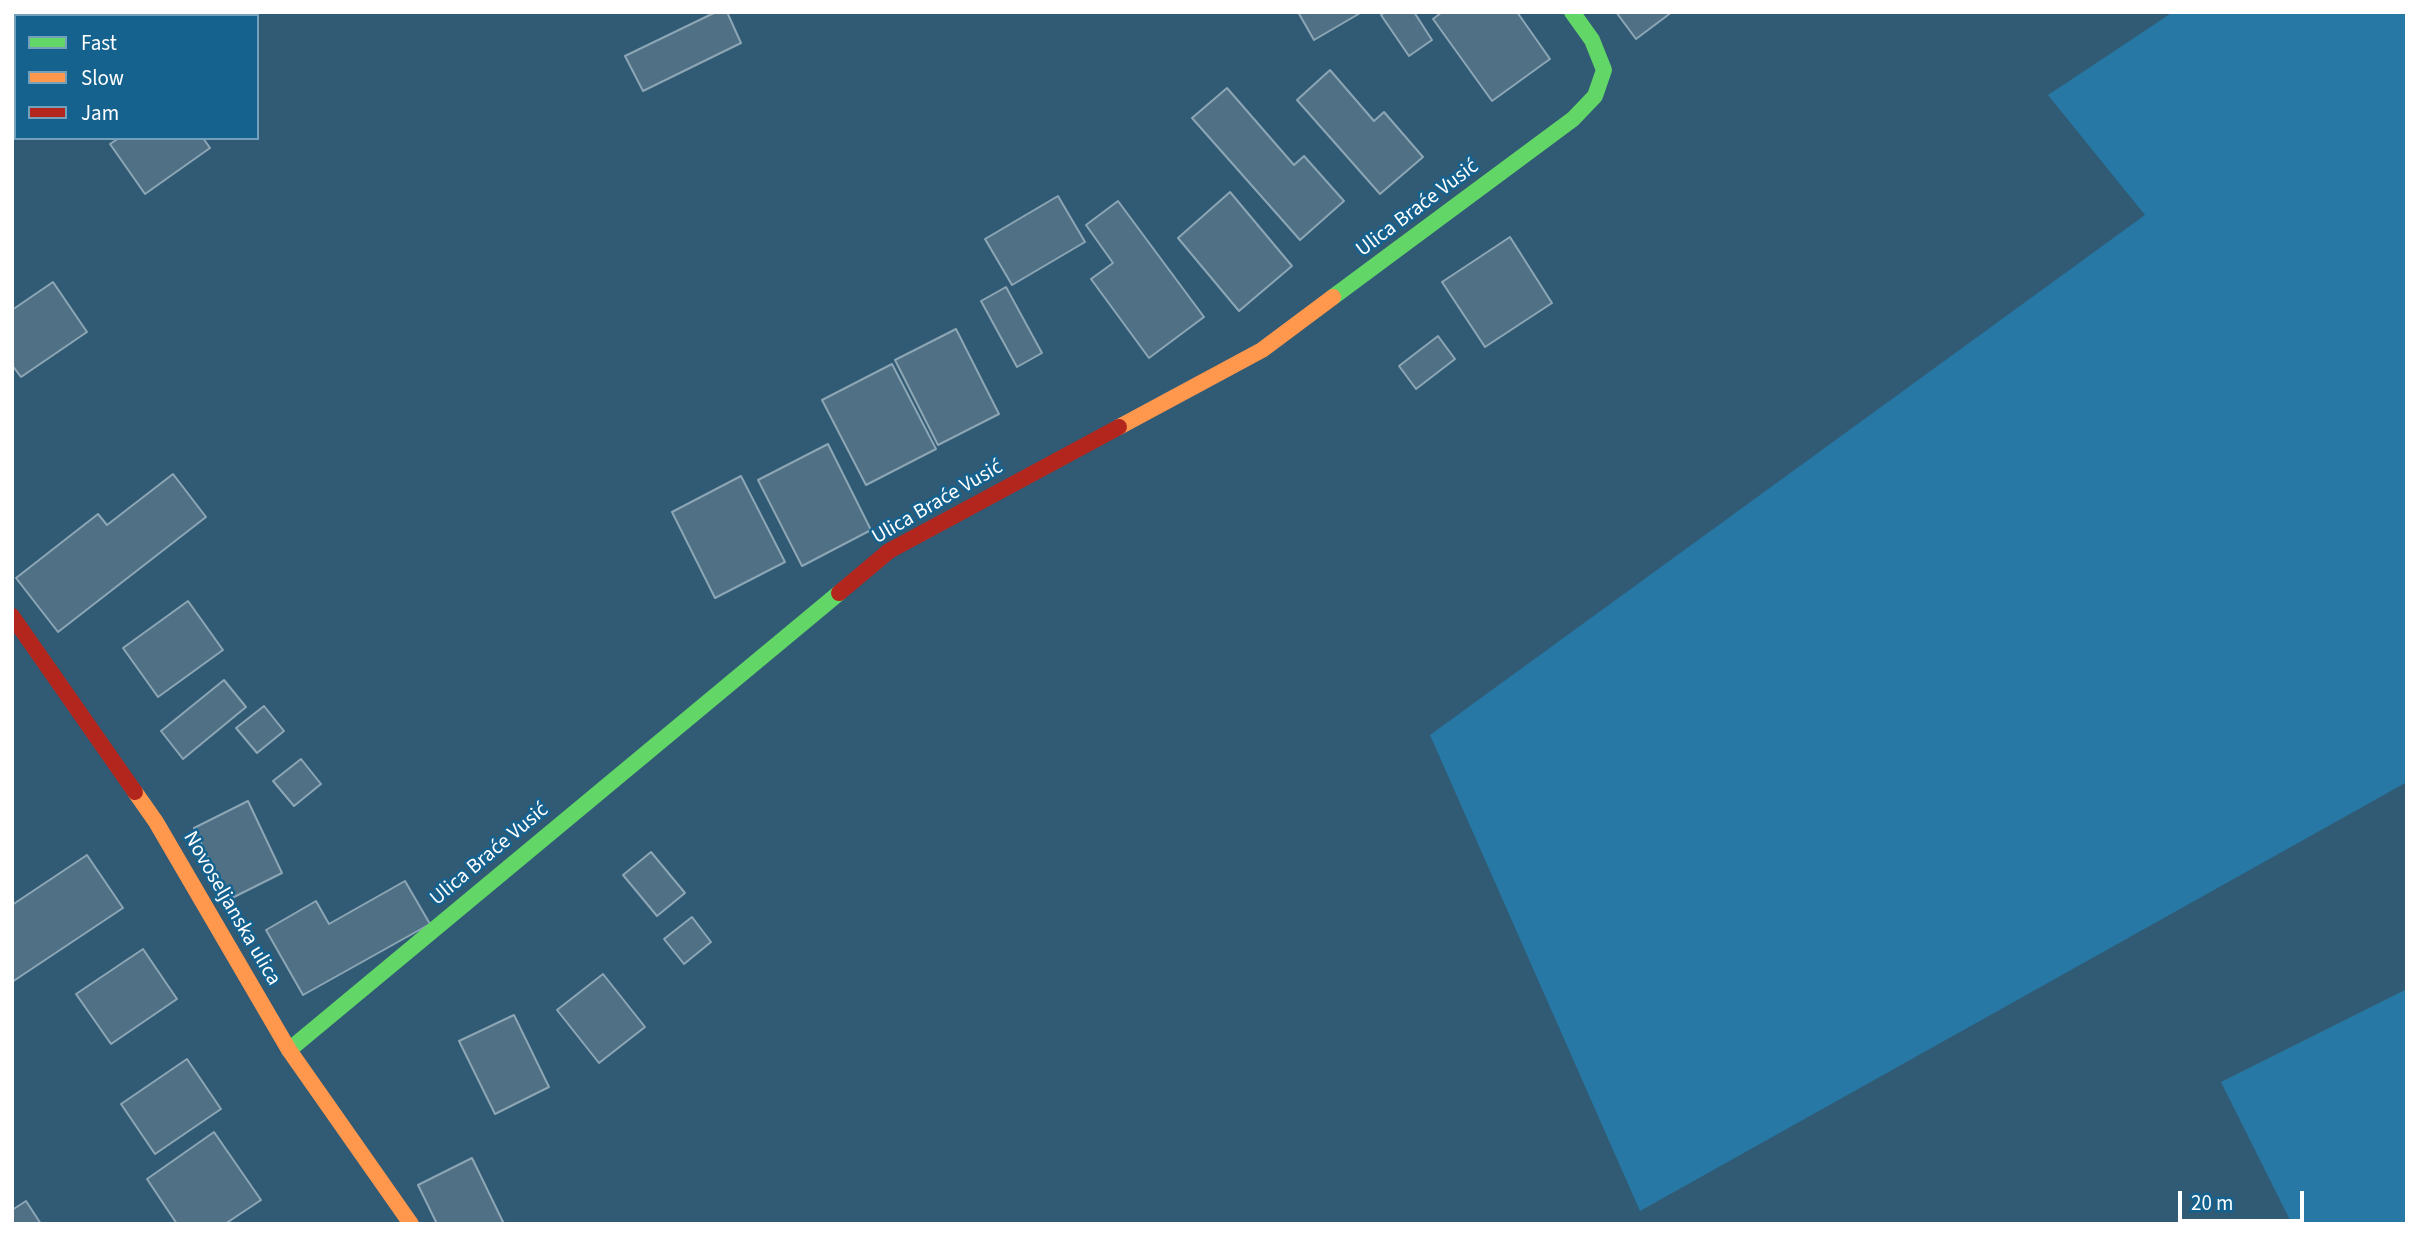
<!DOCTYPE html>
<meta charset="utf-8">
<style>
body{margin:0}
#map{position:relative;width:2419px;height:1236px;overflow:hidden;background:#315b74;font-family:"Source Sans 3",sans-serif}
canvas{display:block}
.frame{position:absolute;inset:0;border:14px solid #fff;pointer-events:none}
.legend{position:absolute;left:14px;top:14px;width:245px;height:126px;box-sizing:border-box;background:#16628f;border:2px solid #73a1bc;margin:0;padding:9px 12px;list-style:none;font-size:21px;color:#fff}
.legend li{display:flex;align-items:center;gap:14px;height:35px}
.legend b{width:35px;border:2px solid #73a1bc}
.scale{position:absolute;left:2178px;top:1191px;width:126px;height:32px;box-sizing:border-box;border:4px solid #fff;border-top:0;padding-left:9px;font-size:21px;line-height:24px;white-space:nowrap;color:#fff;-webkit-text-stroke:5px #16628f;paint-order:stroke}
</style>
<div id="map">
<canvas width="2419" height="1236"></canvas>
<div class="frame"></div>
<ul class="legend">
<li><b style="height:9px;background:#63d668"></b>Fast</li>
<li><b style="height:9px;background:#ff974d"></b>Slow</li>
<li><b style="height:9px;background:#b3261e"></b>Jam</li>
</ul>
<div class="scale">20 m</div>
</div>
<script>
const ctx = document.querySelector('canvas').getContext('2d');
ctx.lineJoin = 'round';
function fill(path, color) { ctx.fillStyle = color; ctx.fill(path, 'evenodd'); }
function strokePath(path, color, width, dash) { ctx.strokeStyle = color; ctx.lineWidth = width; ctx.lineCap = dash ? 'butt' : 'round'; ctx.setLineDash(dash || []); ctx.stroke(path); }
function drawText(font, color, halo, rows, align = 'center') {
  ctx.font = font + ' "Source Sans 3",sans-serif'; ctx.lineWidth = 5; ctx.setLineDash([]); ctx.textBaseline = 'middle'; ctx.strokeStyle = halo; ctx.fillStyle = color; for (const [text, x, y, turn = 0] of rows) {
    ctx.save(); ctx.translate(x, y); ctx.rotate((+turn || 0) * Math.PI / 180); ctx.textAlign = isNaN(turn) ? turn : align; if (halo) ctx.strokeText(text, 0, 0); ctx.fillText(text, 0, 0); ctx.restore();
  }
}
fill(new Path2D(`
 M2173,12H2407V782L1640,1211L1430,735L2145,215L2048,95Z
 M2407,989V1224H2292L2221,1082Z`), '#2778a4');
const building = new Path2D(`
 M716,12H727L741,43L643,91L625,56Z
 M1298,12H1362L1314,40Z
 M1385,12H1414L1432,40L1409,56L1381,15Z
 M1442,12H1517L1550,59L1492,101L1433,19Z
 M1616,12H1672L1636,39Z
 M1330,70L1374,121L1384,112L1423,157L1380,194L1297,100Z
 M1227,88L1294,165L1304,156L1344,201L1300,240L1192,118Z
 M119,138H203L210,148L145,194L110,144Z
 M1230,192L1292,266L1239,311L1178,238Z
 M1058,196L1085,242L1012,285L985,239Z
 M1118,201L1204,317L1149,358L1091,279L1113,263L1086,225Z
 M1510,237L1552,303L1485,347L1442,282Z
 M53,282L87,332L21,377L12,365V310Z
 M1006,287L1042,353L1017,367L981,301Z
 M956,329L999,414L938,445L895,360Z
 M1438,336L1455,359L1416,389L1399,366Z
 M892,364L936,449L866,485L822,400Z
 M828,444L871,530L802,566L758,480Z
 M173,474L206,517L58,632L16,578L98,514L107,525Z
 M741,476L785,562L715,598L672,512Z
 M188,601L223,650L158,697L123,648Z
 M224,680L246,707L183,759L161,731Z
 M264,706L284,731L257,753L236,728Z
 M301,759L321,784L294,806L273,781Z
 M248,801L282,873L228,900L194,828Z
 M651,852L685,893L657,916L623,875Z
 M87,855L123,908L12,982V905Z
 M405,881L430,924L303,995L266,930L316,901L329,924Z
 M692,917L711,942L684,964L664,939Z
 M143,949L177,999L111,1044L76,994Z
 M603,974L645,1027L599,1063L557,1010Z
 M514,1015L549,1087L495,1114L459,1041Z
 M187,1059L221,1109L155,1154L121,1104Z
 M214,1132L261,1200L225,1224H177L147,1179Z
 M472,1158L504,1224H437L418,1185Z
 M26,1201L41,1224H12V1210Z`);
fill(building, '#507185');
strokePath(building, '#8da6b5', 2);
strokePath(new Path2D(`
 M1333,297L1573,119L1595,96L1604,70L1592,40L1572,12
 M289,1050L839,593`), '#63d668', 16);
strokePath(new Path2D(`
 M1119,427L1262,350L1333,297
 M135,792L156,822L289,1050L411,1224`), '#ff974d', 16);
strokePath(new Path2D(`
 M839,593L889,551L1119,427
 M12,616L135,792`), '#b3261e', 16);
drawText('21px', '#fff', '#16628f', [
 ["Ulica Braće Vusić",1418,209,-37],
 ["Ulica Braće Vusić",938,503,-30],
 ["Ulica Braće Vusić",490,855,-40],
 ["Novoseljanska ulica",231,909,60]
]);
</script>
